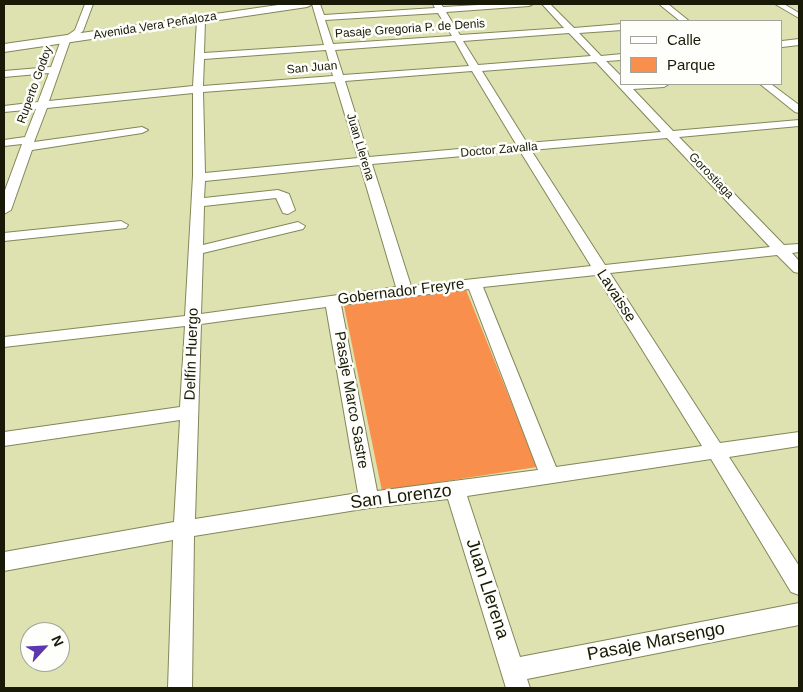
<!DOCTYPE html>
<meta charset="utf-8">
<style>
body{margin:0}
#map{position:relative;width:803px;height:692px;overflow:hidden;background:#dee2b0;font-family:Arial,sans-serif}
canvas{display:block}
.frame{position:absolute;inset:0;border:5px solid #191907;pointer-events:none}
.legend{position:absolute;left:620px;top:20px;width:162px;height:65px;box-sizing:border-box;background:#fefffa;border:1px solid #a2a399;margin:0;padding:6px 9px;list-style:none;font-size:15px;color:#191907}
.legend li{display:flex;align-items:center;gap:10px;height:25px}
.legend b{width:25px;border:1px solid #a2a399}
.north{position:absolute;left:20px;top:622px;width:50px;height:50px;box-sizing:border-box;background:#fefffa;border:1px solid #a2a399;border-radius:50%;rotate:65deg;font-size:14px;font-weight:700;line-height:20px;text-align:center;color:#191907}
.north::after{content:'';display:block;margin:auto;width:18px;height:22px;background:#5b38b0;clip-path:polygon(50% 0,100% 100%,50% 72%,0 100%)}
</style>
<div id="map">
<canvas width="803" height="692"></canvas>
<div class="frame"></div>
<ul class="legend">
<li><b style="height:6px;background:#fff"></b>Calle</li>
<li><b style="height:14px;background:#f98f4c"></b>Parque</li>
</ul>
<div class="north">N</div>
</div>
<script>
const ctx = document.querySelector('canvas').getContext('2d');
ctx.lineJoin = 'round';
function fill(path, color) { ctx.fillStyle = color; ctx.fill(path, 'evenodd'); }
function strokePath(path, color, width, dash) { ctx.strokeStyle = color; ctx.lineWidth = width; ctx.lineCap = dash ? 'butt' : 'round'; ctx.setLineDash(dash || []); ctx.stroke(path); }
function drawText(font, color, halo, rows, align = 'center') {
  ctx.font = font + ' Arial,sans-serif'; ctx.lineWidth = 5; ctx.setLineDash([]); ctx.textBaseline = 'middle'; ctx.strokeStyle = halo; ctx.fillStyle = color; for (const [text, x, y, turn = 0] of rows) {
    ctx.save(); ctx.translate(x, y); ctx.rotate((+turn || 0) * Math.PI / 180); ctx.textAlign = isNaN(turn) ? turn : align; if (halo) ctx.strokeText(text, 0, 0); ctx.fillText(text, 0, 0); ctx.restore();
  }
}
fill(new Path2D(`
 M465,287L537,467L382,491L343,301Z`), '#f98f4c');
const minor = new Path2D(`
 M85,4H93L83,31L70,41L49,101L193,86L197,20L201,17L205,20L204,53L324,45L312,4H320L324,15L435,8L433,4H441L443,7L496,4H533L529,6L446,12L460,35L564,28L542,4H550L574,28L622,24V30L579,33L601,56L622,54V60L606,61L622,77V84H669L664,87L633,89L673,131L799,120V126L679,137L784,245L799,244V252L792,253L799,261V273L794,272L777,255L610,273L720,443L799,432V446L729,457L799,566V595L791,592L711,459L467,496L520,657L799,603V625L527,679L530,688H506L448,499L369,508L194,536L192,688H168L173,540L4,571V552L174,522L180,420L4,446V432L180,407L185,326L4,347V337L185,316L193,176V93L47,108L34,142L142,127L148,130L142,133L32,150L11,210L4,214V193L22,144L4,146V140L25,137L36,109L4,112V106L38,102L49,73L4,77V71L51,67L61,40L75,30ZM438,13L452,36L333,44L325,20ZM569,33L591,56L478,65L463,41ZM455,41L469,66L343,75L335,50ZM326,50L333,76L203,86L204,59ZM596,62L661,132L527,143L482,71ZM472,71L516,144L369,157L345,81ZM335,82L358,158L205,173L203,92ZM667,138L770,247L605,265L531,150ZM520,151L591,266L411,286L372,164ZM360,165L396,287L201,314L203,253L303,229L305,226L298,222L203,245L204,206L276,198L283,213L288,214L295,210L289,194L278,190L204,198L205,181ZM596,275L702,446L556,467L483,287ZM469,289L538,470L377,491L341,305ZM326,307L358,493L195,519L201,324Z
 M659,4H668L689,21H680Z
 M775,4H784L799,13V18Z
 M799,39V45L782,47V41Z
 M760,84H771L799,105V113L795,112Z
 M121,221L128,225L126,228L4,241V233Z`);
const secondary = new Path2D(`
 M285,4H313L307,7L4,52V44Z`);
strokePath(minor, '#848658', 2);
strokePath(secondary, '#848658', 2);
fill(minor, '#fff');
fill(secondary, '#fff');
drawText('12px', '#191907', '#fefffa', [
 ["Avenida Vera Peñaloza",155,26,-9],
 ["Pasaje Gregoria P. de Denis",410,29,-4],
 ["San Juan",312,68,-5],
 ["Ruperto Godoy",35,85,-70],
 ["Juan Llerena",360,147,73],
 ["Doctor Zavalla",499,150,-5],
 ["Gorostiaga",711,176,46]
]);
drawText('15px', '#191907', '#fefffa', [
 ["Gobernador Freyre",401,292,-7],
 ["Lavaisse",616,296,57],
 ["Delfín Huergo",192,354,-88],
 ["Pasaje Marco Sastre",351,400,80]
]);
drawText('18px', '#191907', '#fefffa', [
 ["San Lorenzo",401,497,-7],
 ["Juan Llerena",487,589,72],
 ["Pasaje Marsengo",656,642,-11]
]);
</script>
